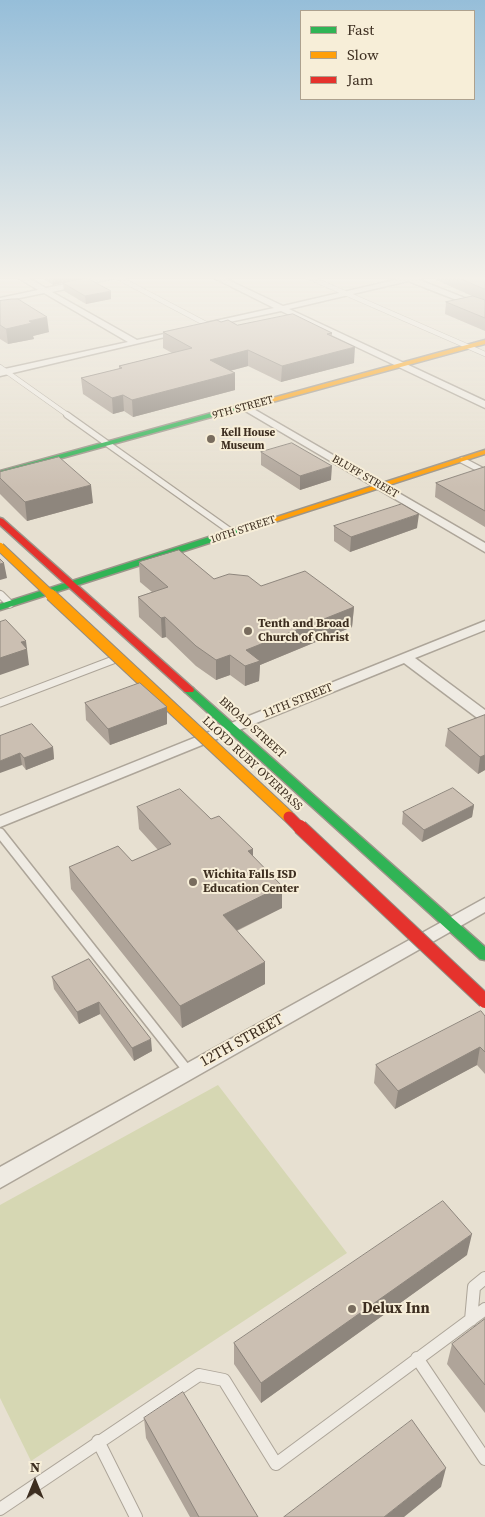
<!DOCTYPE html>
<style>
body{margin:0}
#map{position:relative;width:485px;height:1517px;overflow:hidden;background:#e7e0d1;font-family:"Source Serif 4",serif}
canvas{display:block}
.legend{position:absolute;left:300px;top:10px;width:175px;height:90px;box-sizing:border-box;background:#f7eed8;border:1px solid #ada18e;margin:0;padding:6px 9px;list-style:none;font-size:15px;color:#3d2e20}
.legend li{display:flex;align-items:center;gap:10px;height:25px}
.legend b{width:25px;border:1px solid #ada18e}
.north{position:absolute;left:10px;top:1457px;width:50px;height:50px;-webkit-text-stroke:4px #f7eed8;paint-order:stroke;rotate:0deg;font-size:14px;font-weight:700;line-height:20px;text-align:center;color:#3d2e20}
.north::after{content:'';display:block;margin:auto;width:18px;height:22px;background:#3d2e20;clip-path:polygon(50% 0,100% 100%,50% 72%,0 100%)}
</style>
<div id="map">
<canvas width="485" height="1517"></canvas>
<ul class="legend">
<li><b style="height:6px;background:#30b455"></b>Fast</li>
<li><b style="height:6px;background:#ff9f0a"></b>Slow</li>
<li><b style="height:6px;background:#e5322d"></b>Jam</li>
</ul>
<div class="north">N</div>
</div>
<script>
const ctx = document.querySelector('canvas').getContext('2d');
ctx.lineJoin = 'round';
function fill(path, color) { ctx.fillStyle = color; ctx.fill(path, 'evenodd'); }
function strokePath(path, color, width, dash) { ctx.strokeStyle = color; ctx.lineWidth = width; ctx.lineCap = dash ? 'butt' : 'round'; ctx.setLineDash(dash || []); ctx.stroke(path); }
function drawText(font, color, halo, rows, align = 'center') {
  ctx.font = font + ' "Source Serif 4",serif'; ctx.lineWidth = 4; ctx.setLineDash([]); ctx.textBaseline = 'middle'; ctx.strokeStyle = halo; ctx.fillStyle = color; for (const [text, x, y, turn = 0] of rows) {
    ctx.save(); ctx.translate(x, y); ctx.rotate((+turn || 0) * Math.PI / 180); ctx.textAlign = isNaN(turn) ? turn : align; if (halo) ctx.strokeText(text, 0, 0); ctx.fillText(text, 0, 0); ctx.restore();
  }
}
fill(new Path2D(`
 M218,1085L347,1253L31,1461L0,1398V1205Z`), '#d6d7b3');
const laneFar4 = new Path2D(`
 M115,276L208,325
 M306,276L485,354
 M0,367L69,416`);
const laneFar3 = new Path2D(`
 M67,415L233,533
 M462,460L485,472
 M0,594L2,596`);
const laneFar2 = new Path2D(`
 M1,595L10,604
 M0,703L113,660`);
const laneFar1 = new Path2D(`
 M0,833L188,1071`);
const lane = new Path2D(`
 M471,1320L474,1287L485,1278
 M417,1358L485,1459
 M98,1441L136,1517
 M0,1509L199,1375L224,1380L276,1464L485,1309`);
const street = new Path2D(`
 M15,276H25L46,288L107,276H123L52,292L137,340L182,330L186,332L0,376V370L128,342L44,293L0,302V298L38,290Z
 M210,276H220L283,306L412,276H426L417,279L485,306V311L408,281L289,309L485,401V408L281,311L206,327V323L274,308Z
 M245,404L485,543V552L242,409V405Z
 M485,621V630L415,658L485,710V721L480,720L404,663L0,827V816Z
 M485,898V912L0,1188V1167Z`);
const fast = new Path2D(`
 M248,403L255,405L0,475V471Z
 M259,521L262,522V526L0,610V604Z
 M189,687L193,688L485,947V960L480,959L185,692L184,690L185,688Z`);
const slow = new Path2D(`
 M485,340V344L254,407L247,405Z
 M485,450V454L262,526H256L255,524Z`);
const jam = new Path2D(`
 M0,518L3,519L193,688L194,690L193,692H185L0,525Z`);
strokePath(laneFar4, '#ada599', 5.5);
strokePath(laneFar3, '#ada599', 8);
strokePath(laneFar2, '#ada599', 9);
strokePath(laneFar1, '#ada599', 12);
strokePath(lane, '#ada599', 14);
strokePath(street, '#ada599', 3);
strokePath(fast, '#9c958a', 3);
strokePath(slow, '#9c958a', 3);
strokePath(jam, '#9c958a', 3);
strokePath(laneFar4, '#efebe3', 4.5);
strokePath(laneFar3, '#efebe3', 5.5);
strokePath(laneFar2, '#efebe3', 7);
strokePath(laneFar1, '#efebe3', 9);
strokePath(lane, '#efebe3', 12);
fill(street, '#efebe3');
fill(fast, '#30b455');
fill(slow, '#ff9f0a');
fill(jam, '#e5322d');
const slowBridgeFar1 = new Path2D(`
 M0,547L52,596`);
const slowBridge = new Path2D(`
 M51,595L289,817`);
const jamBridgeFar1 = new Path2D(`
 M289,817L301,829`);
const jamBridge = new Path2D(`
 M300,827L485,1001`);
strokePath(slowBridgeFar1, '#928b80', 10, []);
strokePath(slowBridge, '#928b80', 13, []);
strokePath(jamBridgeFar1, '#928b80', 13, []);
strokePath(jamBridge, '#928b80', 16, []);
strokePath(slowBridgeFar1, '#ff9f0a', 8);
strokePath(slowBridge, '#ff9f0a', 11);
strokePath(jamBridgeFar1, '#e5322d', 11);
strokePath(jamBridge, '#e5322d', 14);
fill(new Path2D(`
 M41,276H77V280L53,285L42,278Z
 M436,276H485V331L445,314L446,302L472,296L436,280Z
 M63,283L111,299L86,304L64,291Z
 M0,301L49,332L33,336L34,339L8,344L0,339Z
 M221,322L237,325L332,333V336L354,363L281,382L248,366L230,371L235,373V390L133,417L124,411L113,414L83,394L81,378L119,369V366L172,353L163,348V332Z
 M261,452L331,480L300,490L261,465Z
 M485,467V527L435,497L436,483Z
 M0,472L93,503L27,521L0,494Z
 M334,526L417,528L350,552L334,541Z
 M139,562L214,579L261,586L354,607L352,627L260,665L259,681L245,686L230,675L216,680L196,666L166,637L162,638L139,617L138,597L152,592L140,582Z
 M85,703L167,724L110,745L86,720Z
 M485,715V770L478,774L445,746L448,729Z
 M0,736L53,747L54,759L26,770Z
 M474,805L472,817L422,842L402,824L403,812Z
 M137,807L211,819L253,849V856L282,908L237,931L265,962V984L182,1028L71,889L69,867L132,861L158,850L139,829Z
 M89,959L152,1051L134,1061L100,1014L79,1024L54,989L52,977Z
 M485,1016V1074L477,1065L395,1109L374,1083L376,1065Z
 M467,1255L261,1403L234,1364V1343Z
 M485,1319V1413L447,1364L452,1344Z
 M144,1418L258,1517H190L146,1438Z`), '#afa499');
fill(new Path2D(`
 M52,276H77V280L53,285Z
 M111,291V299L86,304L85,296Z
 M47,317L49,332L33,336L34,339L8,344L6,329L29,321Z
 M355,347L354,363L281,382L282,366Z
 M248,350V366L210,376V360Z
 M235,373V390L133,417L132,400Z
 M123,395L124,411L113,414L112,398Z
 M332,466L331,480L300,490V476Z
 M91,485L93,503L27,521L25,502Z
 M419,514L417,528L350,552L351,537Z
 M4,563L7,578L0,580V564Z
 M354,607L352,627L260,665L259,681L245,686V666L246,650Z
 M165,617L166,637L162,638L161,618Z
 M26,641L29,665L0,675V658L21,642Z
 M230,655V675L216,680V660Z
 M167,707V724L110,745L108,729Z
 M53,747L54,759L26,770L24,758Z
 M20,753L22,765L0,773V761Z
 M485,755V770L478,774L480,757Z
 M474,805L472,817L422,842L424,830Z
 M253,849V871L248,851Z
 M282,886V908L223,937V915Z
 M265,962V984L182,1028L180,1006Z
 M99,1002L100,1014L79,1024L77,1012Z
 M151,1039L152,1051L134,1061L132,1048Z
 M480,1047L477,1065L395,1109L398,1091Z
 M472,1234L467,1255L261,1403V1383Z
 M446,1468L441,1487L404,1517H384Z`), '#8e867d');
const building = new Path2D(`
 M454,276H485V289Z
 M87,278L111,291L85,296L63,283Z
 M473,296L485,300V318L446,302Z
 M12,299H18L47,317L29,321L32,323L6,329L0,325V301Z
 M293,314L332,333L327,334L355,347L282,366L248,350L210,360L235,373L132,400L123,395L112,398L81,378L122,368L119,366L192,348L163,332L217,320L221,322L228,320L237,325Z
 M292,443L332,466L300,476L261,452Z
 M59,457L91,485L25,502L0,478V472Z
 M485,467V511L436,483Z
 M402,504L419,514L351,537L334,526Z
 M179,550L214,579L229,574L248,576L261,586L305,571L354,607L246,650L260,661L245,666L230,655L216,660L196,646L165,617L161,618L138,597L168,587L139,562Z
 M0,559L4,563L0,564Z
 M6,620L26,641L21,642L27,649L0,658V622Z
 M140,683L167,707L108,729L85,703Z
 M485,715V755L480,757L448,729Z
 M32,724L53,747L24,758L20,753L0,761V736Z
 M453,788L474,805L424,830L403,812Z
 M180,789L211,819L219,816L253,849L248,851L282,886L223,915L265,962L180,1006L69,867L118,846L132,861L171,844L137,807Z
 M89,959L151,1039L132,1048L99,1002L77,1012L52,977Z
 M481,1011L485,1016V1052L480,1047L398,1091L376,1065Z
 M443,1201L472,1234L261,1383L234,1343Z
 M485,1319V1385L452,1344Z
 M183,1392L258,1517H199L144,1418Z
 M412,1420L446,1468L384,1517H284Z`);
fill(building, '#cbbfb2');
strokePath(building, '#8e867d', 1);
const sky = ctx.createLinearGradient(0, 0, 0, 488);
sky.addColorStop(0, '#96bed9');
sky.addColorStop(0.57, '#f4f1ea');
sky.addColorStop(1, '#f4f1ea00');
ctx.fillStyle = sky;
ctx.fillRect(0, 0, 485, 488);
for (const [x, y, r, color] of [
 [211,439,5,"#786c5e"],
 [248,631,5,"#786c5e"],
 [193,882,5,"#786c5e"],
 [352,1309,5,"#786c5e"]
]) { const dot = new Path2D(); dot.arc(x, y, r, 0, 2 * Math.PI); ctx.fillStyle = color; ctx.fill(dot); strokePath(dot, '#f7eed8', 2); }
drawText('11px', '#3d2e20', '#f7eed8', [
 ["9TH STREET",243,408,-15],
 ["BLUFF STREET",365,477,30],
 ["10TH STREET",243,530,-18]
]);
drawText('bold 11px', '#3d2e20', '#f7eed8', [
 ["Kell House",221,433],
 ["Museum",221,446]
], 'left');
drawText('bold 12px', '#3d2e20', '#f7eed8', [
 ["Tenth and Broad",258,624],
 ["Church of Christ",258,638],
 ["Wichita Falls ISD",203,875],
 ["Education Center",203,889]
], 'left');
drawText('12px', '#3d2e20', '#f7eed8', [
 ["11TH STREET",298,701,-22],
 ["BROAD STREET",252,728,42],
 ["LLOYD RUBY OVERPASS",252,764,43]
]);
drawText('15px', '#3d2e20', '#f7eed8', [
 ["12TH STREET",242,1041,-29]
]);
drawText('bold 15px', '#3d2e20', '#f7eed8', [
 ["Delux Inn",362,1309]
], 'left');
</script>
